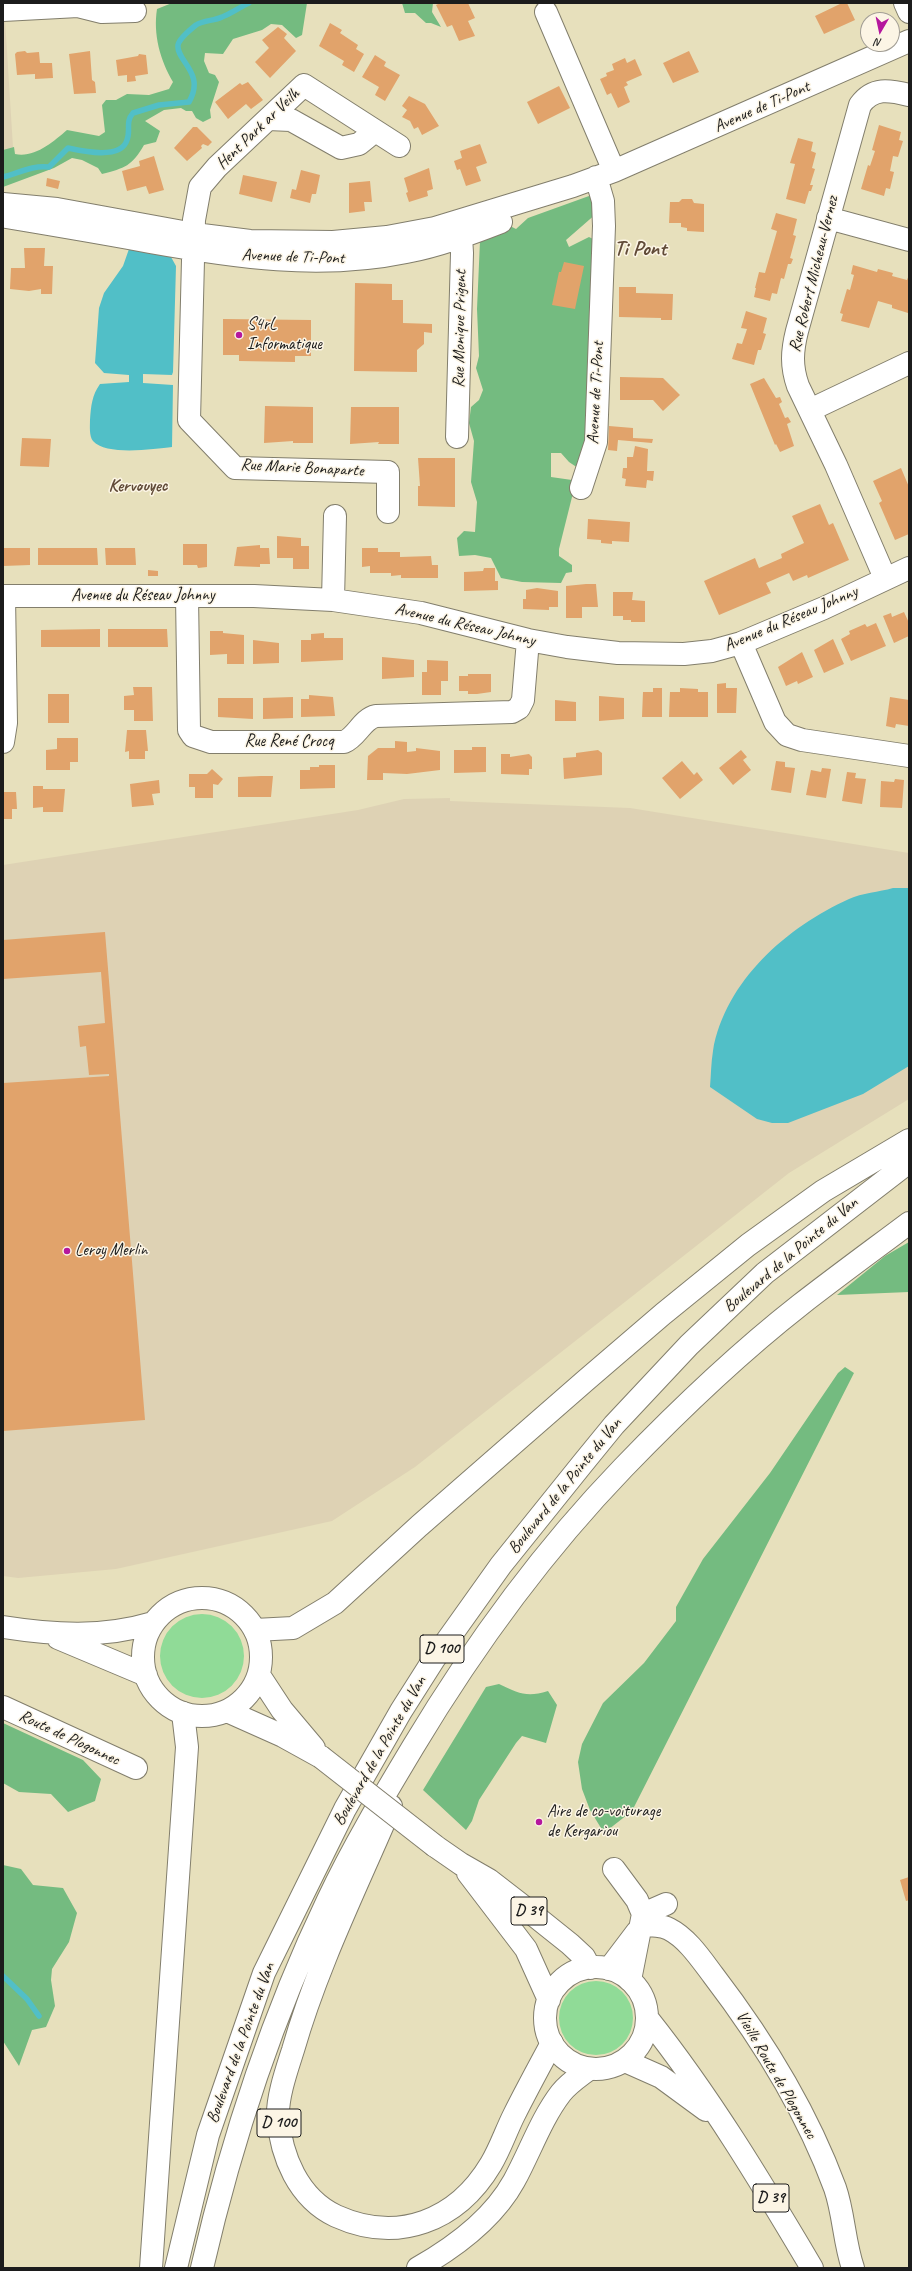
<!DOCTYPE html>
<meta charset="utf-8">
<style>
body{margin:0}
#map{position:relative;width:912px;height:2271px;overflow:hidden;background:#e7e0bc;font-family:Caveat,sans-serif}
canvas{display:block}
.frame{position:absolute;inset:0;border:4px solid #1c1c1c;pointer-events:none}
.north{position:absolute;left:860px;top:12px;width:40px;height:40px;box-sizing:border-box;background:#fcf5e5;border:1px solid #a29e95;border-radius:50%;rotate:189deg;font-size:11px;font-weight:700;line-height:16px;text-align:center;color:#1c1c1c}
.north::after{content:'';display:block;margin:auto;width:14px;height:18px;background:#b5179e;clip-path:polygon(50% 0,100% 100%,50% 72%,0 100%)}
</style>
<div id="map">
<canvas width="912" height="2271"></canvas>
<div class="frame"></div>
<div class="north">N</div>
</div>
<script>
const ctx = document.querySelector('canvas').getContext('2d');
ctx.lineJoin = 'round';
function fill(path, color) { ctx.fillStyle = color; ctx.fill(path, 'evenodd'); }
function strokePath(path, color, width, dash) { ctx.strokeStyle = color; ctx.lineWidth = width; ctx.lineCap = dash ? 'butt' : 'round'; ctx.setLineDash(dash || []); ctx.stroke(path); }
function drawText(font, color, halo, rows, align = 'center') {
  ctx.font = font + ' Caveat,sans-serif'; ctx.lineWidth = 3; ctx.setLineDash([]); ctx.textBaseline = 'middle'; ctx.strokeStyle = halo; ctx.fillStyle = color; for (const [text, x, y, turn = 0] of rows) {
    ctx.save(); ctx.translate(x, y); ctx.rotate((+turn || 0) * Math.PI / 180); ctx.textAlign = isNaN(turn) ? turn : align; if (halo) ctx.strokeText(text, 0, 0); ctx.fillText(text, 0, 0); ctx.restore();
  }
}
fill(new Path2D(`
 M5,19L14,163L3,167V20Z
 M450,798V801L630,808L909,853V1099L789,1173L415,1467L332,1521L116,1569L18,1578L3,1576V865L358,810L404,799Z`), '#ded2b4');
fill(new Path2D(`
 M160 1656a42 42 0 1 1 84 0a42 42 0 1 1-84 0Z
 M559 2018a37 37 0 1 1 74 0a37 37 0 1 1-74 0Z`), '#90db97');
fill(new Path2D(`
 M172,3H307L302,35L296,38L282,25L271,24L262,30L233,39L223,54L205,53L204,61L209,73L215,75L219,82L210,110L211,118L203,122L196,118L192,111H186L181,108L164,110L145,121L160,131L156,142L144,145C132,166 125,168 102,174L98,168L82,160L72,158L54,168L3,187V150L14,147L15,154C35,158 53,142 67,130L99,136L105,132L102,105L106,100H116L127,94L149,95L169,89L173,82C160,60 153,34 157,9Z
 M402,3H433L432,12L441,27L431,23H426L415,13H405Z
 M589,196L598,202L597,213L566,240L569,247L589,237L593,239L589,434L578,468L569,462L561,453H551V477L572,480L575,485L559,549V556L572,565V572L566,573L561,583L522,582L501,578L491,558L475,555L459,556L457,538L464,531L475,532L477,502L471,482L474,441L469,423L471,407L479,400L483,390L476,368L479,356L477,309L480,241L508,225L516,229L528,218Z
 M909,1242V1292L837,1295L885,1256Z
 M845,1367L854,1373L632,1811L604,1833L590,1810L582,1789L578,1762L582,1744L603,1703L644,1663L676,1621V1607L703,1559L770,1473L838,1373Z
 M499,1684C519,1693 526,1698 548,1691L557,1705L546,1743L522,1736L516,1743L479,1800L472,1821L466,1830L423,1790L486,1687Z
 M3,1723L83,1760L101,1779L95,1801L68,1812L51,1794L19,1792L3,1783Z
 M3,1865L21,1869L33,1885L63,1888L77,1913L69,1942L52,1969L51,1980L55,2006L46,2027L32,2030L19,2066L3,2041Z`), '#74bb80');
fill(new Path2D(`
 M129,249L171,257L176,266L173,372L172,375L143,374V383L173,385L172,447C154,449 106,456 93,441C89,436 90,426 90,420C91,406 92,395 100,384L129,382V375L104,373L95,363L99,308L104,293L123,266Z
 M893,888H909V1066L863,1094L788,1123H772L757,1119L710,1087C711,1075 711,1063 713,1051C725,981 787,927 849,899C862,893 879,892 893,888Z`), '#51bfc7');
strokePath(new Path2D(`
 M3,177C19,173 32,165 49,167L68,148C82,151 121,160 127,140C131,130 125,122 133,113L159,105L189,102C206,73 176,61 178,45C179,39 191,29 196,25C204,20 214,21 222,17C231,14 240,7 249,3
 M3,1976L27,1999L39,2016`), '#51bfc7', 5.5);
fill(new Path2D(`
 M440,3H468L475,18L468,21L475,36L459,41L452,25L447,27L436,5Z
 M842,3H847L855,20L824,34L815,16Z
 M330,23L342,30L340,33L358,45L356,49L364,54L354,72L342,65L344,61L319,46Z
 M278,27L287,34L284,38L296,51L270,78L255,62L269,48L262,40Z
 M25,51L27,53L39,52L40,63H52L53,78L35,79V74L17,75L15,54L17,52Z
 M90,51L92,80L95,82L96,93L74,94L69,54Z
 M689,51L699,72L673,83L663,63Z
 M139,54L146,55L148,74L135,76L136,81L127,82V75L118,76L116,60L138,56Z
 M375,55L386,62L384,66L400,75L385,101L375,95L379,87L362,77Z
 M625,58L627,63L635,59L642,75L626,82L628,85L624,87L630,102L618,108L611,93L607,95L600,79L607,76L606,73L614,70L612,64Z
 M248,82L263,100L251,109L246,104L228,119L215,102L240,83L242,85Z
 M559,86L570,108L538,124L527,102Z
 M409,96L425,104L439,126L422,135L418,127L414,129L410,121L402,117L407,110L402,106Z
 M879,125L901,132L899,140L903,141L898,157L893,156L890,171L894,172L890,189L886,188L884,196L861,189L868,165L870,166L875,151L872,150Z
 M193,127H197L212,142L208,146L203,144L201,146L202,148L187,161L174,148Z
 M798,138L813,142L811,151L816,153L812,168L815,169L810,185H813L811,191H809L805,204L786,199L795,164L790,163Z
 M480,144L487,163L476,167L481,181L466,186L460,169L457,170L454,161L462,158L460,151Z
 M154,156L164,190L149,194L146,186L127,191L122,171L140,166L139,161Z
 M429,168L433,189L427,191L428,196L409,202L406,193L408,192L404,178Z
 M301,170L320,175L316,194H312L310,203L290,198L292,189L296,190Z
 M243,175L277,182L272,202L239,194Z
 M47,178L60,181L58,189L46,186Z
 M370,181L372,202H364L365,211L349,213V183Z
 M682,199H692L694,203L704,204V232L687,231V228L681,227V223H669L670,202H679Z
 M776,213L797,219L793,235L796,236L790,258L793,259L791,264H788L784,279L781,278L777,294L772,293L770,301L754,297L756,288H755L759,272L765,273L777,231L771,229Z
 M24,248H45L44,266H53L52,294H41V289L29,291L10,289L11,268H25Z
 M564,262L584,266L575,309L552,305L559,272H561Z
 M853,265L877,272L878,269L893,273L892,276L907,280L909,275L908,313L892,308V305L878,301L869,328L841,321L843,314L840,313L847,289L850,290L854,275L851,274Z
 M355,283L392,284V300H403V323L432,324V333L424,332V344L417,350V372L354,371Z
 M619,287H636V293L673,294L672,320H661V318L619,317Z
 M746,311L767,318L763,333L766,334L761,350H758L754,365L732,359L737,343L742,344L747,329L741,328Z
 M223,319L311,320V356H295V362L239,361V355H223Z
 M620,377L663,378L680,395L663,411L653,400H620Z
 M764,378L776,398L780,397L782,402L779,404L785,418L788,417L791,422L787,424L794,446L780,452L776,444L775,445L750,384Z
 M265,406L313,407V443H293V441L264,443Z
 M351,407H399V444H378L379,442L350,444Z
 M609,426L633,428V438L653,439L652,443L618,440L617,451L608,450Z
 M22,438L51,439L49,467L20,466Z
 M635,446L648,449L647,471H654L653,481L647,480L646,488L625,486L626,479L622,478L623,468H627V457H633Z
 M418,458H455V507L418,506V486H420Z
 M901,468L909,487V534L895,540L879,503L882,501L873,481Z
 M820,504L829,525L833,523L849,560L808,578L807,575L793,581L789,573L766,583L771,593L719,615L704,581L755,558L759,568L782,558L781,554L804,543L792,516Z
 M588,519L630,522L629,542L612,541V544L601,543V540L587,539Z
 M277,536L301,538V546H309V569H293V558H277Z
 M183,544H207V567L198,568L197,565H183Z
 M260,545V548H269L270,564H260V567L234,566L237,547Z
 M3,548H30V565L3,566Z
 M38,548H97L98,565H38Z
 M105,548H135L136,565H106Z
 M362,548H378V552H400V557L431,556L432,565H438V578H401V575L391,576V573H370V566L362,567Z
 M484,568H495V581H498V590L464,591V572L483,571Z
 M148,570L158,571V576H148Z
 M586,584H596L598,607H582V618H566V586Z
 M537,588L558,591V607H549V610L523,609V599H526V590Z
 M613,592H633L632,600L645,601V622H631V620H623V616H613Z
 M904,612L909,623V636L894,643L883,616L891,613L892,617Z
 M876,623L886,646L851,661L841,639L850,634L849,631L865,624L867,627Z
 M100,629V647H41V630Z
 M108,629H167L168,647H108Z
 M210,631H223V633L244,635V664H227V654L210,655Z
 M324,633V638H343V660L301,662V640H311V634Z
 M833,639L844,664L824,673L814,650Z
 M253,640L279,643V663L253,664Z
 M802,652L813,677L798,684L797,681L786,686L778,667Z
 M382,657L414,660V677L382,679Z
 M427,660L448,661V681H441V695H422V672H427Z
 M468,674H491V692L477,694H468V691H459V676H468Z
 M726,683V688H737L736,713H717V684Z
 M133,687H152L153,721H134V710H124V696L134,695Z
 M653,688H662V717H642L643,692H653Z
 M680,688L698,689V692H708V717H669L670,692H680Z
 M48,694H69V723H48Z
 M309,695L333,697L335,716L301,717V699H309Z
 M599,696L624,698V719L599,721Z
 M293,697V718L263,719V698Z
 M890,697L909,700V726L896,724L895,728L886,726Z
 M218,698H253V719L218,717Z
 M555,700L576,702V721H555Z
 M127,730H146L148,751H145V759H129V751L125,752Z
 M57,738H78V762H70V770H46V750L57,749Z
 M395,741L407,742V752L416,751V748L440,751V770L407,774L383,773V780H367L368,756L378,748H395Z
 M472,747H486V772L454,773V750H472Z
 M598,750L602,753V775L564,779L563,758L576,757V753Z
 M741,750L747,757L743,760L751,770L733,785L719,768Z
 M501,754H510V757L529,754L532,757V769H529V775L501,774Z
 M682,761L694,775L697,772L703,780L680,799L662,778Z
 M776,761L785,762V767L795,768L791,793L771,790Z
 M319,765H335V788L300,789V770H310V767H319Z
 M822,768L831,769L826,798L806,795L811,770L821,772Z
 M212,769L223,779L218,785L213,784V798H195V787H189V774H207Z
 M847,772L856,773L855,778L866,779L862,804L842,801Z
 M261,776H273L271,797H238V777Z
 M895,779L904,780L902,808L880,807L881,781L894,782Z
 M159,780L160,793L152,794L154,805L132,807L130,784Z
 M33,786H43V789H65L63,812H43V807L33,808Z
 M3,792H16L17,809H12V819H3Z
 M105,932L145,1420L3,1431V1083L109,1076V1074L89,1075L86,1046L80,1047L78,1026L105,1023L101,972L3,979V940Z
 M909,1877V1900L906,1901L900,1880Z`), '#e1a36b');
const minor = new Path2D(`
 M905,3L909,12
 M3,10L78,6L102,12L135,11
 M546,12L614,171
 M268,119L291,120L341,148L359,144L375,131
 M3,204L57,209L194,234L250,241L333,242L387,237L435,228L573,186L614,171L909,41
 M6,217C54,225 102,233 150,242C234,257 320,270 406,252C438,246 470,234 501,222
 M828,218L909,240
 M456,223L461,237L462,253L457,437
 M810,410L909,363
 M581,488L596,442L604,226L603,201L596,177
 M388,512V472L235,468L189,420L194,220L200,187L217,167L304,85L399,146
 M885,578L836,465L798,386C791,366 792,351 797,331L860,105C873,87 889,90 909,95
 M3,596H254L333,600L421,613L528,640L567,647L618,653L684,654L712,651L741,643L824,608L909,568
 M187,596L189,730L193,736L211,742H344C357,737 362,719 376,716L512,712L519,708L523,700L528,640
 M333,600L335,516
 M741,643L775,722L787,735L802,740L909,756
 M3,742L6,723L4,596
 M3,1707L136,1768
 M614,1869L637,1900L643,1914L630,1980
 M643,1914L666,1904
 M642,1925C651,1925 661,1925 669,1929C687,1938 701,1959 713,1975C762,2039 807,2112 835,2188C844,2214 844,2242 853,2268
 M609,1969L637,1932`);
const major = new Path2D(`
 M143 1657a59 59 0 1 1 118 0a59 59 0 1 1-118 0Z
 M3,1627C54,1635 103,1638 153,1623
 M58,1638L146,1675
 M259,1675L282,1710L314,1748
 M227,1711L283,1736L321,1757
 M435,1846L461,1864L489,1880L520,1904L570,1944L584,1957L590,1968
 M468,1873L526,1949L549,2000
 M545 2018a51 51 0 1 1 102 0a51 51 0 1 1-102 0Z
 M648,2019C710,2097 761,2182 812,2268
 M625,2061L661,2077L706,2110`);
const highway = new Path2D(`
 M255,1630L293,1628L335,1603L419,1526L585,1381L663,1314L748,1245L823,1191L909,1140
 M391,1806C357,1886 317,1966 293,2050C287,2069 277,2097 278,2117C281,2156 298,2198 336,2216C398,2244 457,2221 491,2164C500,2149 506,2131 514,2115C526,2091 539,2067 552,2043
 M151,2268L187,1747L183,1713
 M176,2268L208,2135L264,1973L345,1809L401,1711L434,1659L501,1565L583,1463L614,1425L689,1345L765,1273L909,1162
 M202,2268C231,2142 272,2017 328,1900C353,1847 383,1797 413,1747C473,1647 542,1552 623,1468C677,1412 740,1352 800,1305C836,1277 873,1250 909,1223
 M418,2268C455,2247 493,2219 514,2181C530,2152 541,2119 561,2093C569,2083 580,2076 589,2069`);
strokePath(minor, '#827e6c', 24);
strokePath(major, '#827e6c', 24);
strokePath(highway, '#827e6c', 24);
strokePath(minor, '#fff', 22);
strokePath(major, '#fff', 22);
strokePath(highway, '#fff', 22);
const majorBridge = new Path2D(`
 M321,1757L435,1846`);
strokePath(majorBridge, '#827e6c', 24, []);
strokePath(majorBridge, '#fff', 22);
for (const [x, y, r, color] of [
 [239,335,4,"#b5179e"],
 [67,1251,4,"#b5179e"],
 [539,1822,4,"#b5179e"]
]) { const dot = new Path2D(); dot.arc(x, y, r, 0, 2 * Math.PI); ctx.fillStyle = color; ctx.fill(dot); strokePath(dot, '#fcf5e5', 1.5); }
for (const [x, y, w] of [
 [442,1649,44],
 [529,1911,36],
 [279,2123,44],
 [771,2198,36]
]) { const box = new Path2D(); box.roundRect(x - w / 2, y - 14, w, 28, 3); ctx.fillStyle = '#fcf5e5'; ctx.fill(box); strokePath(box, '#1c1c1c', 1); }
drawText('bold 16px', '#1c1c1c', null, [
 ["D 100",442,1649],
 ["D 39",529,1911],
 ["D 100",279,2123],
 ["D 39",771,2198]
]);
drawText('17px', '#1c1c1c', '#fcf5e5', [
 ["Avenue de Ti-Pont",762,107,-24],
 ["Hent Park ar Veilh",258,129,-44],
 ["Avenue de Ti-Pont",293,257,2],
 ["Rue Robert Micheau-Vernez",814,274,-76],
 ["Rue Monique Prigent",460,329,-89],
 ["Avenue de Ti-Pont",596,393,-87],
 ["Rue Marie Bonaparte",302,468,3],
 ["Avenue du Réseau Johnny",143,596],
 ["Avenue du Réseau Johnny",791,619,-23],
 ["Avenue du Réseau Johnny",465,625,13],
 ["Rue René Crocq",289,742],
 ["Boulevard de la Pointe du Van",791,1255,-40],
 ["Boulevard de la Pointe du Van",565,1486,-51],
 ["Route de Plogonnec",69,1738,25],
 ["Boulevard de la Pointe du Van",380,1751,-60],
 ["Boulevard de la Pointe du Van",241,2043,-70],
 ["Vieille Route de Plogonnec",776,2075,60]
]);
drawText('17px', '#1c1c1c', '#fcf5e5', [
 ["S4rL",247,325],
 ["Informatique",247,345],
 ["Leroy Merlin",75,1251],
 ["Aire de co-voiturage",547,1812],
 ["de Kergariou",547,1832]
], 'left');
drawText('bold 18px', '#614b38', '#fcf5e5', [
 ["Kervouyec",138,486]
]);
drawText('bold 21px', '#614b38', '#fcf5e5', [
 ["Ti Pont",640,249]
]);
</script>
